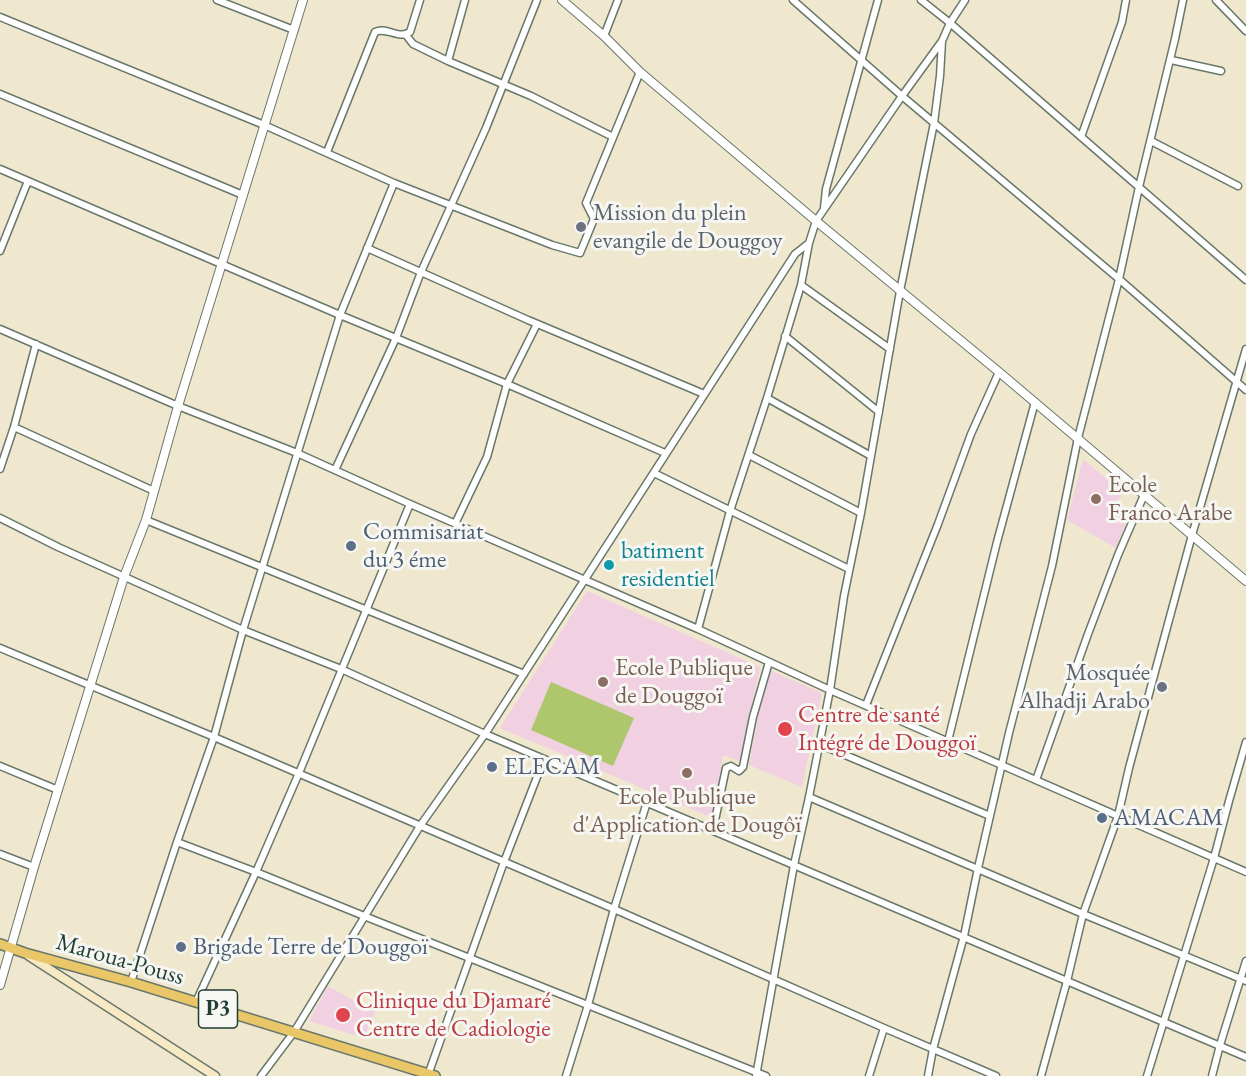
<!DOCTYPE html>
<meta charset="utf-8">
<style>
body{margin:0}
canvas{display:block;background:#f0e7cf}
</style>
<canvas width="1246" height="1076"></canvas>
<script>
const ctx = document.querySelector('canvas').getContext('2d');
ctx.lineJoin = 'round';
function fill(path, color) { ctx.fillStyle = color; ctx.fill(path, 'evenodd'); }
function strokePath(path, color, width, dash) { ctx.strokeStyle = color; ctx.lineWidth = width; ctx.lineCap = dash ? 'butt' : 'round'; ctx.setLineDash(dash || []); ctx.stroke(path); }
function drawText(font, color, halo, rows, align = 'center') {
  ctx.font = font + ' "EB Garamond",serif'; ctx.lineWidth = 6; ctx.setLineDash([]); ctx.textBaseline = 'middle'; ctx.strokeStyle = halo; ctx.fillStyle = color; for (const [text, x, y, turn = 0] of rows) {
    ctx.save(); ctx.translate(x, y); ctx.rotate((+turn || 0) * Math.PI / 180); ctx.textAlign = isNaN(turn) ? turn : align; if (halo) ctx.strokeText(text, 0, 0); ctx.fillText(text, 0, 0); ctx.restore();
  }
}
fill(new Path2D(`
 M1083,459L1124,493L1115,504L1129,515L1116,548L1067,520Z
 M587,591L760,667L740,761L723,755L713,818L500,728Z
 M767,669L822,693L802,787L749,765Z
 M328,986L355,1001L376,1010L364,1038L309,1021Z`), '#f1d0e2');
fill(new Path2D(`
 M551,682L634,718L613,766L531,730Z`), '#aec66c');
const minor = new Path2D(`
 M217,0L294,30
 M793,0L902,96L1119,279L1246,390
 M921,0L950,23L1246,280
 M1216,0L1246,31
 M0,17L264,125L394,183L340,315L507,384L665,453
 M406,35L413,44L448,61L531,96L613,137
 M604,36L618,0
 M1171,60L1221,71
 M448,61L465,0
 M0,94L243,195
 M1081,137L1122,22L1126,0
 M1151,141L1238,186
 M327,152L375,32C387,26 398,40 410,32L420,0
 M0,169L340,315L243,630L214,737L177,842L131,982
 M394,183L552,245L580,253L594,219L586,203L640,72
 M824,208L826,189L878,0
 M367,248L528,320L704,394
 M0,251L28,181
 M801,285L890,349
 M0,329L178,406L297,453L410,504L698,629L830,690L1246,872
 M785,336L879,412
 M767,398L871,456
 M14,427L154,491
 M749,455L861,513
 M0,469L14,427L36,344
 M335,470L396,338L421,272L486,128L537,0
 M654,473L849,569
 M0,518L58,547L243,630L341,669L485,734L1246,1057
 M146,520L524,674
 M455,524L487,457L507,384L537,324
 M698,629L730,511L767,398L801,285L809,243L816,221L902,96L942,41L950,23L965,0
 M0,648L214,737L614,909L884,1028L996,1076
 M866,705L938,524L971,434L999,372
 M948,741L997,542L1035,402
 M819,744L990,816
 M0,766L58,790
 M1036,780L1088,634L1118,555L1144,495
 M809,797L1083,914L1246,981
 M713,830L726,768L731,766L739,771L743,767L753,717L769,662
 M177,842L256,872L364,916L766,1076
 M0,854L34,867
 M196,1002L256,872L299,773L410,504
 M428,1075L504,862L544,759
 M261,1076L294,1032L420,826L485,734L795,254L809,243
 M566,1076L588,1005L614,909L647,802
 M756,1076L794,865L809,797L830,690L844,596L861,513L900,291L934,123L940,76L942,41
 M869,1076L884,1028
 M928,1076L933,1049L964,936L978,868L1009,733L1052,566L1078,438L1119,279L1139,187L1175,39L1183,0
 M1041,1076L1067,981L1083,914L1118,816L1129,768L1192,535L1246,349
 M1147,1076L1214,858L1229,801L1246,742
 M1212,1076L1220,1045L1246,961`);
const tertiary = new Path2D(`
 M562,0L604,36L640,72L816,221L999,372L1246,581
 M0,985L34,867L124,577L146,520L178,406L303,0`);
const secondary = new Path2D(`
 M29,956L215,1076`);
const primary = new Path2D(`
 M0,944L25,953L131,982L435,1076`);
strokePath(minor, '#68786a', 9);
strokePath(tertiary, '#68786a', 10);
strokePath(secondary, '#68786a', 11);
strokePath(primary, '#68786a', 12);
strokePath(minor, '#fff', 6);
strokePath(tertiary, '#fff', 8);
strokePath(secondary, '#f6e9c3', 8);
strokePath(primary, '#e9c769', 9);
for (const [x, y, r, color] of [
 [581,227,6,"#6b7280"],
 [1096,499,6,"#8d6e63"],
 [351,546,6,"#5c6f8a"],
 [609,565,6,"#0f9aa8"],
 [603,682,6,"#8d6e63"],
 [1162,687,6,"#6b7280"],
 [785,729,8,"#e0444e"],
 [492,767,6,"#5c6f8a"],
 [687,773,6,"#8d6e63"],
 [1102,818,6,"#5c6f8a"],
 [181,947,6,"#5c6f8a"],
 [343,1015,8,"#e0444e"]
]) { const dot = new Path2D(); dot.arc(x, y, r, 0, 2 * Math.PI); ctx.fillStyle = color; ctx.fill(dot); strokePath(dot, '#f6f6f2', 2); }
for (const [x, y, w] of [
 [218,1009,39]
]) { const box = new Path2D(); box.roundRect(x - w / 2, y - 19, w, 38, 4.5); ctx.fillStyle = '#f6f6f2'; ctx.fill(box); strokePath(box, '#1f3d34', 1.5); }
drawText('bold 22px', '#1f3d34', null, [
 ["P3",218,1009]
]);
drawText('24px', '#5b616d', '#f6f6f2', [
 ["Mission du plein",593,213],
 ["evangile de Douggoy",593,241],
 ["Mosquée",1150,673,"right"],
 ["Alhadji Arabo",1150,701,"right"]
], 'left');
drawText('24px', '#785e54', '#f6f6f2', [
 ["Ecole",1108,485],
 ["Franco Arabe",1108,513],
 ["Ecole Publique",615,668],
 ["de Douggoï",615,696],
 ["Ecole Publique",687,797,"center"],
 ["d'Application de Dougôï",687,825,"center"]
], 'left');
drawText('24px', '#4e5e75', '#f6f6f2', [
 ["Commisariat",363,532],
 ["du 3 éme",363,560],
 ["ELECAM",504,767],
 ["AMACAM",1114,818],
 ["Brigade Terre de Douggoï",193,947]
], 'left');
drawText('24px', '#0d838f', '#f6f6f2', [
 ["batiment",621,551],
 ["residentiel",621,579]
], 'left');
drawText('24px', '#be3a42', '#f6f6f2', [
 ["Centre de santé",798,715],
 ["Intégré de Douggoï",798,743],
 ["Clinique du Djamaré",356,1001],
 ["Centre de Cadiologie",356,1029]
], 'left');
drawText('24px', '#1f3d34', '#f6f6f2', [
 ["Maroua-Pouss",120,960,16]
]);
</script>
